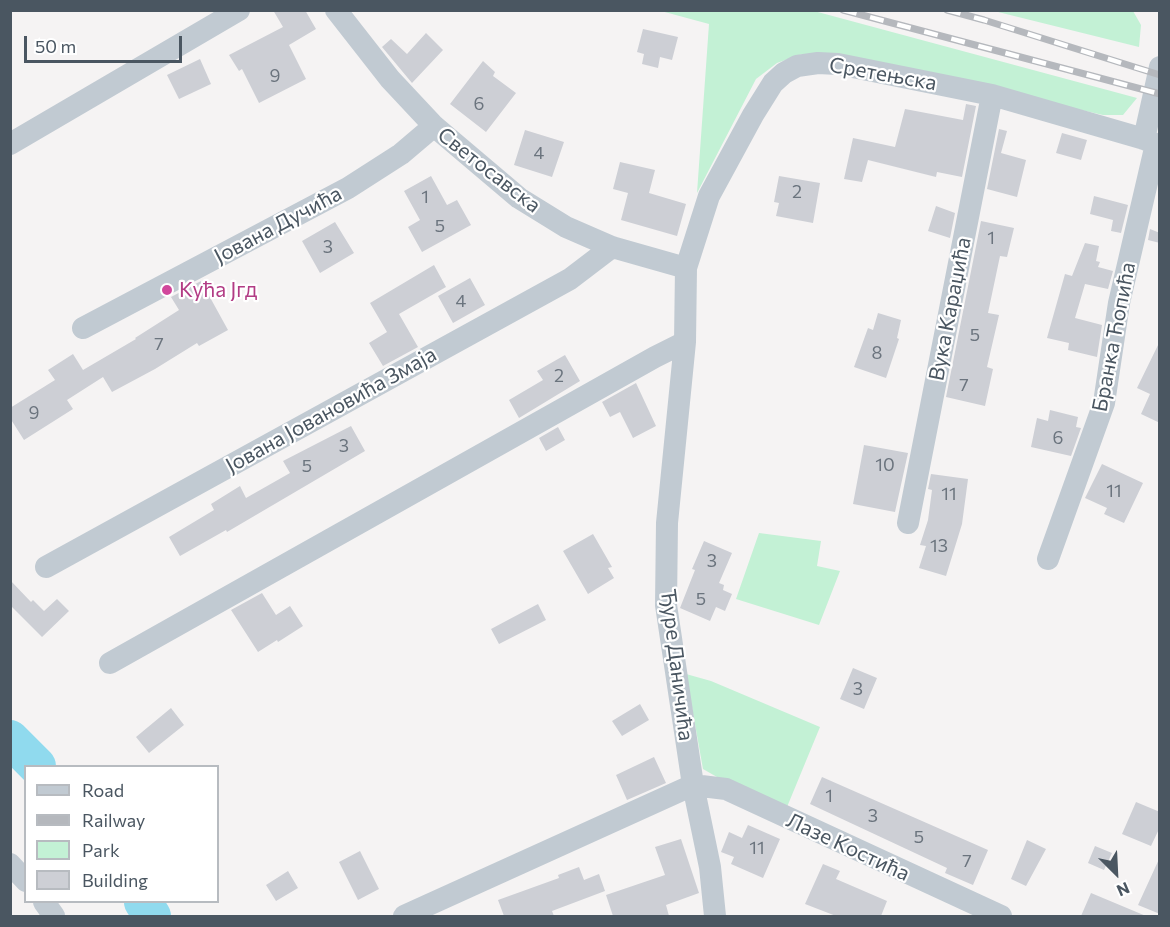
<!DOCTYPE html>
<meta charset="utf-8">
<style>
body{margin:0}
#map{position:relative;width:1170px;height:927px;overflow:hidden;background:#f5f3f3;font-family:Commissioner,sans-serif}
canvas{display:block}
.frame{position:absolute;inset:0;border:12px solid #4a5661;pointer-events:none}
.legend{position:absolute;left:24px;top:765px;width:195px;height:138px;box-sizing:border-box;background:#fff;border:2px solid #b7bbc0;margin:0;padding:8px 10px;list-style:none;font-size:18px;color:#4a5661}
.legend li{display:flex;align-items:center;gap:12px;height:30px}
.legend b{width:30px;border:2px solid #b7bbc0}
.north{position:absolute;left:1086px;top:843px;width:60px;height:60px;-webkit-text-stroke:4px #fff;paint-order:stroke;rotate:156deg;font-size:16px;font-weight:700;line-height:24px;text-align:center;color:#4a5661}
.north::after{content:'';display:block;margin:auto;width:21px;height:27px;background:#4a5661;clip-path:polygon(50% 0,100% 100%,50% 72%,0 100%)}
.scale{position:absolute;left:24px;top:36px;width:158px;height:27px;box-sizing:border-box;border:3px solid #4a5661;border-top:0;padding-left:8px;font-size:18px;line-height:21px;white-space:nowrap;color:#4a5661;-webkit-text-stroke:4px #fff;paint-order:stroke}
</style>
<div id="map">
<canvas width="1170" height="927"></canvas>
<div class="frame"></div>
<ul class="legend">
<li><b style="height:8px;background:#c1cad2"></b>Road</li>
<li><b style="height:8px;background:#b5b8bd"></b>Railway</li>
<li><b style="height:16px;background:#c3f1d5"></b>Park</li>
<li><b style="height:16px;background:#cdcfd5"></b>Building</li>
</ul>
<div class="north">N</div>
<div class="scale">50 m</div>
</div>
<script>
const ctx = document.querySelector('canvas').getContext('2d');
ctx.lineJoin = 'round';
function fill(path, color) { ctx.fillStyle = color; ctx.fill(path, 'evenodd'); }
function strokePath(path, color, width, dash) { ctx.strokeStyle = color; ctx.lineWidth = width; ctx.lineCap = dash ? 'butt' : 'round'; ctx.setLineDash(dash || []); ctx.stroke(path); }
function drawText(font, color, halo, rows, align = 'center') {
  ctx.font = font + ' Commissioner,sans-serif'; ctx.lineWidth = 4.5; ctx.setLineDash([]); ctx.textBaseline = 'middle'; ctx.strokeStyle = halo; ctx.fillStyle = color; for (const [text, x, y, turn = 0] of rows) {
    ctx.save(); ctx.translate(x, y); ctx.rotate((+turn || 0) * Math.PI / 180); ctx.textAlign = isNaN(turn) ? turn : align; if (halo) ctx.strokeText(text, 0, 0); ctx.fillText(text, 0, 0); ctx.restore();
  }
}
fill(new Path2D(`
 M661,11H814L1137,98L1123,115H1103L850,57L802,54L777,63L756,79L697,193L709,24Z
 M994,11H1133L1141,25L1139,47Z
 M759,533L821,541L817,566L840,571L819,625L736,599Z
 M686,674L711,681L820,727L787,807L717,777L703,769Z`), '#c3f1d5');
strokePath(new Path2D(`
 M10,739L37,766
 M143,902L152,916`), '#90daee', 38);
fill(new Path2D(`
 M273,10H305L316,29L289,45L306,79L259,103L242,69L239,71L229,55L283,27Z
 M643,29L678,37L672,60L660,57L658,68L642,64L644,54L637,52Z
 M426,33L443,50L412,83L382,47L391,39L407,54Z
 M200,59L211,84L179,99L167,75Z
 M483,61L495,72L493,76L516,93L486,132L450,104Z
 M966,104L976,106L962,177L937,172L936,177L868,160L862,182L844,179L853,138L895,147L905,109L963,120Z
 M999,129L1007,131L1001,153L1026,160L1017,197L987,189Z
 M525,130L564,142L552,177L514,165Z
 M1062,133L1087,140L1081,160L1056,153Z
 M620,162L655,170L649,193L686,204L677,236L621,220L628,193L613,189Z
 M431,176L447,205L457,200L471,225L422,252L408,227L420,220L404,191Z
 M779,176L820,183L813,223L776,216L779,203L774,202Z
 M1094,196L1128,205L1121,233L1111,231L1113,220L1090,214Z
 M936,206L955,213L950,238L928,231Z
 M981,221L1014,228L1007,257L1000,256L988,313L999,315L987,367L993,369L985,406L946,397Z
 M335,222L354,253L320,273L302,241Z
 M1150,229L1160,233V243L1148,240Z
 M1085,243L1099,246L1096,261L1100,262L1098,267L1113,271L1108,289L1085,284L1075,318L1102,325L1097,357L1068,350L1069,343L1047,338L1065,274L1072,276Z
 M434,265L446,287L399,314L418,347L383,366L369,343L387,332L370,303Z
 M470,278L485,305L453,323L438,296Z
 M201,281L228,330L199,346L197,343L155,369L112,392L103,377L67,400L73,409L24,440L10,418V408L55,380L48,370L73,354L83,370L136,339L135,338L179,310L171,297Z
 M878,313L901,320L897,338L899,339L886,378L854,367L868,328L873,330Z
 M1160,341V423L1141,414L1150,394L1137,388Z
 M565,355L580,381L519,418L509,400L543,380L537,371Z
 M636,383L656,426L633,438L620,412L610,417L602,402Z
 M1050,410L1078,417L1076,427L1081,428L1071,456L1031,447L1037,418L1048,421Z
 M351,426L365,451L227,532L226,530L180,556L169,537L214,510L211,504L240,486L246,498L290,473L283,461Z
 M558,427L565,440L546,451L539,438Z
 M864,445L908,453L895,512L853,504Z
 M1102,464L1143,483L1124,523L1104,514L1107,508L1085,498Z
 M931,474L968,479L962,524L946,576L919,568L926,546L920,545L928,520L932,490L928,489Z
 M593,534L612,567L608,568L614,578L588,594L563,551Z
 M704,541L732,553L719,583L724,585L723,590L732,594L725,611L716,607L710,621L680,608L695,570L692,569Z
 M10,580L31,602L33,600L44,611L57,599L69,611L42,637L10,605Z
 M262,593L276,615L290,606L303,626L278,642L277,640L258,652L231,610Z
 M538,604L546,620L499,644L491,629Z
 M853,668L877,678L864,709L840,699Z
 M640,704L649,720L622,736L612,721Z
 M171,708L184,725L149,753L136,737Z
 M654,757L666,783L627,800L616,775Z
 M822,777L988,850L973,885L945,873L947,868L810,804Z
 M1136,802L1160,812V827L1151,846L1122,834Z
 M748,825L780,839L763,878L731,864L734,857L721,852L729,832L742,838Z
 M681,839L699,893L666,905L669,916H613L606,895L665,875L655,847Z
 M1027,840L1046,849L1026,886L1011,879Z
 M1095,846L1112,853L1104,870L1088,863Z
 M360,851L379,889L358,900L339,862Z
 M1160,857V914L1138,905Z
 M823,864L840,871L836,879L887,901L881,916H836L805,904Z
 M579,867L584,880L599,874L605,891L552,911L554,916H504L498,900L559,878L558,875Z
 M288,871L298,888L276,901L266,885Z
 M1091,893L1146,916H1081Z`), '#cdcfd5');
strokePath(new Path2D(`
 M336,10L390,79L434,126L519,198L566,227L612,247L686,268
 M1144,139L1160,67
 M10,144L239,10
 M83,328L348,188L401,154L434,126
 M908,523L992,95
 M1048,559L1104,403L1119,303L1156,144
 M46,567L570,279L612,247
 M110,663L655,357L685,342
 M10,864L26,881
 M44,902L54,916
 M404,916L693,785L726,789L1001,916
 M715,916L710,867L693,785L666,605L667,523L685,342L686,268L709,196L753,115L773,83L784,73L797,66L818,63L838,64L992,95L1144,139L1160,146`), '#c1cad2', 22);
const rail = new Path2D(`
 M843,10L1160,94
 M947,10L984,20L1160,75`);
strokePath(rail, '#b5b8bd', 7);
strokePath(rail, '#fff', 4.5, [14]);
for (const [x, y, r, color] of [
 [167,290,6,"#d1479c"]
]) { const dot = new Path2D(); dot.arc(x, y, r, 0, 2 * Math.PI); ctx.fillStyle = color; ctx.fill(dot); strokePath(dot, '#fff', 2); }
drawText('18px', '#6b747e', null, [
 ["9",275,76],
 ["6",479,104],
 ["4",539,153],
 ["2",797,192],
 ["1",425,197],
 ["5",440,226],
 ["1",991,238],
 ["3",328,247],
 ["4",461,301],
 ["5",975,335],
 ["7",159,344],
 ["8",877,353],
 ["2",559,376],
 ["7",964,385],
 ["9",34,413],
 ["6",1058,438],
 ["3",344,446],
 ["10",885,465],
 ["5",307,466],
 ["11",1114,491],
 ["11",949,494],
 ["13",939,546],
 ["3",712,561],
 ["5",701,599],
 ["3",858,689],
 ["1",829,796],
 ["3",873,816],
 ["5",919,837],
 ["11",757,848],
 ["7",967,861]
]);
drawText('21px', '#4a5661', '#fff', [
 ["Сретењска",883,74,10],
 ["Светосавска",489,170,38],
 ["Јована Дучића",278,225,-28],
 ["Вука Караџића",950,309,-79],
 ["Бранка Ћопића",1114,337,-79],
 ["Јована Јовановића Змаја",331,410,-29],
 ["Ђуре Даничића",677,665,83],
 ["Лазе Костића",848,847,25]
]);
drawText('21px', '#b23c85', '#fff', [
 ["Кућа Јгд",179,290]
], 'left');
</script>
